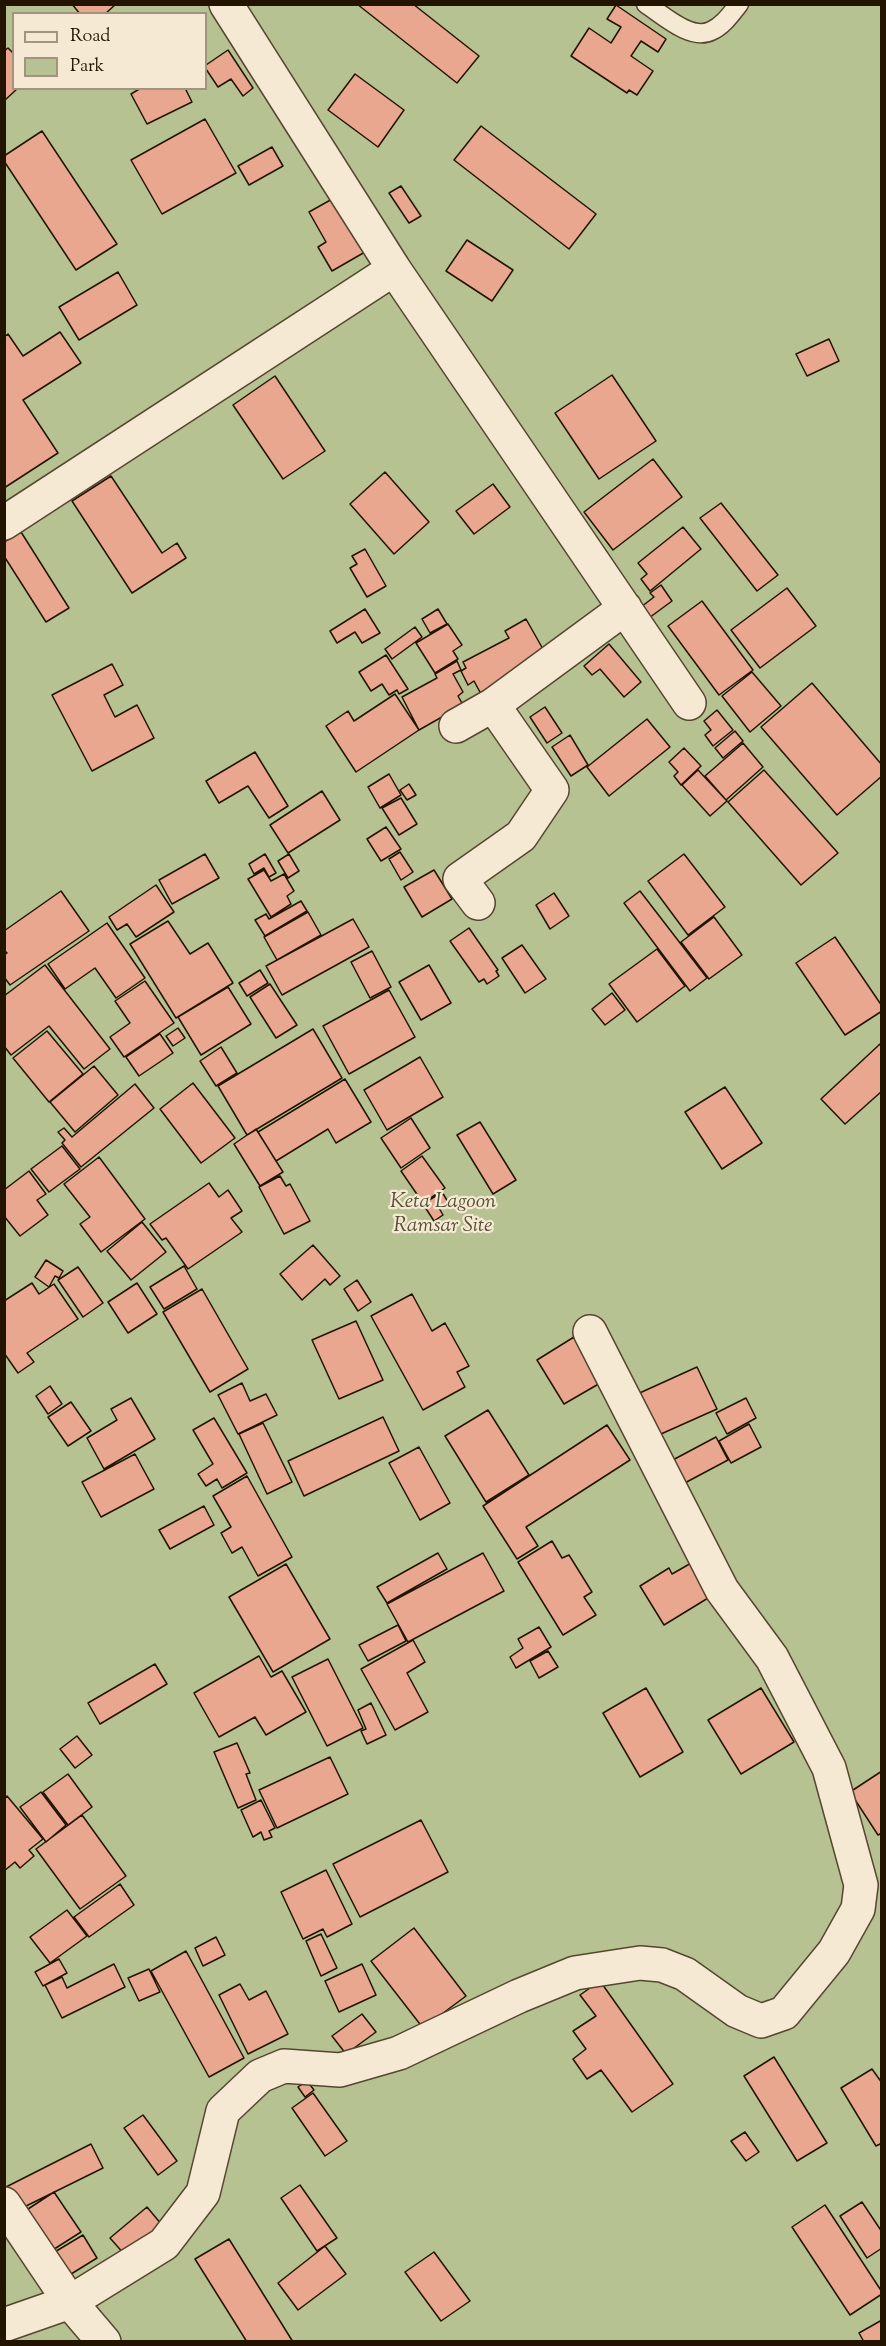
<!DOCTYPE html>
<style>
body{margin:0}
#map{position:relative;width:886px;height:2346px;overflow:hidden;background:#efddbb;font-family:"Sorts Mill Goudy",serif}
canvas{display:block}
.frame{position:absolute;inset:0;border:6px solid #231401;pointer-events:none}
.legend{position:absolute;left:12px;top:12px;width:195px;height:78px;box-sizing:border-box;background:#f5e9d3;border:2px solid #a1947f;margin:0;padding:8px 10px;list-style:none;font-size:18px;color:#231401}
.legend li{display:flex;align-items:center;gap:12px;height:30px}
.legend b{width:30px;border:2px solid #a1947f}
</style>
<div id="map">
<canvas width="886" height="2346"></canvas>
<div class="frame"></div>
<ul class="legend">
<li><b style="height:8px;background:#f5e9d3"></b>Road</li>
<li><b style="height:16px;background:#b6c292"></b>Park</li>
</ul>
</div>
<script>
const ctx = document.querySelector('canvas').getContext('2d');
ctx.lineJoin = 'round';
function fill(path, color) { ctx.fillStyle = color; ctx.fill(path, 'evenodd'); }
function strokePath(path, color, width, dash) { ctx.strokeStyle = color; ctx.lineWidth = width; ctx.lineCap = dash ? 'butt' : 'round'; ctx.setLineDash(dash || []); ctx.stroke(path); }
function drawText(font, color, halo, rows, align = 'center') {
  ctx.font = font + ' "Sorts Mill Goudy",serif'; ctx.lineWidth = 4.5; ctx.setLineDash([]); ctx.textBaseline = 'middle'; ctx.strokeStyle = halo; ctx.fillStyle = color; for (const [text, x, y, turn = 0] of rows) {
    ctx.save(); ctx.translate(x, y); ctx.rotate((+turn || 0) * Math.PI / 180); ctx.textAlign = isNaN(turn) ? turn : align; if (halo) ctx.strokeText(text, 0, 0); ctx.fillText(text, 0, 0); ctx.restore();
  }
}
fill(new Path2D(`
 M5,5H881V2341H5ZM14,14H206V88H14Z`), '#b6c292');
const building = new Path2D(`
 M72,4H116L105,14H80Z
 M357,4H413L479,56L457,83Z
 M616,5L666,39L658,52L641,41L631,56L653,71L637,95L629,90L627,93L571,56L589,28L611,43L621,27L607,19Z
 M8,48L14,54V88H18L4,101V51Z
 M228,50L253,88L243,96L231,79L218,87L206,69V65Z
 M355,74L404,110L378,147L328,110Z
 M141,88H185L192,102L147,124L131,94Z
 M205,119L236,173L162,214L131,160Z
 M481,126L596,214L569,249L454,160Z
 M42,131L117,244L76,270L4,161V156Z
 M272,147L283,166L249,185L238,166Z
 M401,186L421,216L409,223L389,193Z
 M334,198L365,252L332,271L318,247L326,242L309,212Z
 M467,240L513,270L492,301L446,271Z
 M118,272L137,305L79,340L59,307Z
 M60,332L81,363L23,400L58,453L4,488V337L8,334L23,356Z
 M829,339L839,361L807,376L796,354Z
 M612,375L656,441L599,479L555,413Z
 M275,376L325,451L283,479L233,405Z
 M653,459L682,497L613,550L584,512Z
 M385,472L429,522L394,554L350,504Z
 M111,476L162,553L177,543L186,558L132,593L72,501Z
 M493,484L510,507L474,534L456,511Z
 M721,503L778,575L757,591L700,518Z
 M683,527L701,549L650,591L641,579L647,574L638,563Z
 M21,532L69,608L46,622L4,556V542Z
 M365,549L386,586L367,597L350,568L357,564L352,556Z
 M661,585L672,601L649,618L641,607L654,597L650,593Z
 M787,588L816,626L760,668L731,630Z
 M702,601L753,670L719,695L668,626Z
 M365,609L380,633L362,643L355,632L337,643L330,631Z
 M438,609L447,624L430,633L422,619Z
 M526,619L548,658L481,694L474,681L468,685L461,671L466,668L463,662L509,638L505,631Z
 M448,624L462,645L453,651L458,659L435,673L416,643Z
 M415,627L422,637L392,659L385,649Z
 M609,644L641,682L624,697L600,669L592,675L584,666Z
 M386,655L408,689L399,694L397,690L389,695L382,684L371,691L359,672Z
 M457,661L461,670L453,674L463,692L458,696L463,705L419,730L402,697L437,678L435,674Z
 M112,664L123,685L104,695L115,717L137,705L154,738L92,771L52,695Z
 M752,672L781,706L750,732L722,696Z
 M812,683L882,765V776L837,815L761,727Z
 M395,694L419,730L356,772L326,726L348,711L354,721Z
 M545,707L562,733L547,743L530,717Z
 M717,710L733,730L713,746L705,735L711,730L704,721Z
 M647,719L670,747L609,796L587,767Z
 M735,731L743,741L723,758L715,748Z
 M570,735L588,765L571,776L552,747Z
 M743,743L763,767L726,800L705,776Z
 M684,748L701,766L681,785L674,776L678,772L669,762Z
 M255,752L288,806L269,818L248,786L219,803L206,781Z
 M698,770L727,801L710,816L682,785Z
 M764,770L838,853L801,885L728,802Z
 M389,774L401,795L380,808L368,787Z
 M409,784L416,795L407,800L400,790Z
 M322,791L340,820L288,853L270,825Z
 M401,798L417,824L399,835L382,808Z
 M386,827L401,849L381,861L367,839Z
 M400,852L413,872L401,880L389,859Z
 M205,854L219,878L172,904L159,880Z
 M265,854L276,873L269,877L264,868L254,874L249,864Z
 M289,854L299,871L288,878L278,861Z
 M684,854L725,907L688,935L648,881Z
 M264,870L271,881L284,874L294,891L287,896L291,904L271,917L248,879Z
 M434,870L452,899L422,917L404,887Z
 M156,885L174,912L136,937L127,924L117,930L109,917Z
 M61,891L89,931L10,985L4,977V955L7,953L4,950V931Z
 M640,891L707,978L690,991L624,903Z
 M554,893L569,916L550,929L536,905Z
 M301,901L307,911L265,936L255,920L266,914L269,919Z
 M308,912L321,935L277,960L264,937Z
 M714,917L742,955L709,979L681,942Z
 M353,919L369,947L282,995L266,966Z
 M168,921L190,954L208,943L233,983L176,1018L130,944Z
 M107,923L145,978L116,998L95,968L65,989L48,964Z
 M469,928L498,970L496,971L499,976L487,984L484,979L479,982L450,941Z
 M835,937L882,1006V1011L845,1035L796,963Z
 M522,945L546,979L525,993L502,958Z
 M657,949L685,986L637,1022L609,984Z
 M372,951L391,987L370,998L351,962Z
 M45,965L110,1049L84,1069L49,1026L11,1055L4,1046V996Z
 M429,965L451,1003L421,1020L399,982Z
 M260,970L268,983L247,996L239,983Z
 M145,981L174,1023L124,1057L110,1037L130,1023L115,1001Z
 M270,984L297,1025L276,1038L250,997Z
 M228,987L251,1024L201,1055L178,1017Z
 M389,990L415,1037L349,1074L323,1026Z
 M612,993L625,1010L605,1025L592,1009Z
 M178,1028L185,1038L173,1046L166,1036Z
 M313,1029L342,1078L247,1135L218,1086Z
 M47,1031L83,1074L49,1102L13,1058Z
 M160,1034L173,1053L139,1076L126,1057Z
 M880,1044L882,1046V1091L845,1124L821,1099Z
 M221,1047L237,1073L216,1086L200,1061Z
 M420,1057L443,1097L387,1130L364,1090Z
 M94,1066L118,1095L75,1132L50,1102Z
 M345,1079L371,1122L336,1143L328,1129L276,1161L258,1132Z
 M193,1083L235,1138L201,1163L160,1109Z
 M135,1084L154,1108L81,1167L62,1143L65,1140L58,1132L64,1128L72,1137Z
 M725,1087L762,1143L722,1169L685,1112Z
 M411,1118L430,1148L401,1168L381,1138Z
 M480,1122L516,1180L493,1194L457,1135Z
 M256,1129L283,1172L260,1186L234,1144Z
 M62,1146L80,1169L49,1192L31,1169Z
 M422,1156L445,1188L423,1203L401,1171Z
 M99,1157L145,1219L101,1252L80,1224L90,1217L64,1184Z
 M29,1171L46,1194L37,1200L48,1215L20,1236L4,1216V1190Z
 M280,1176L286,1186L290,1184L310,1221L284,1234L259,1187Z
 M209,1183L219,1197L228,1190L242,1211L231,1218L242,1232L188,1269L166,1238L162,1240L150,1224Z
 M442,1192L448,1202L439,1208L443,1215L434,1221L423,1204Z
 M142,1222L166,1252L131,1280L107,1251Z
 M313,1245L340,1276L330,1285L325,1279L302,1300L280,1274Z
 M46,1260L63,1271L59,1278L55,1276L49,1287L35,1277Z
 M184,1266L197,1289L164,1309L150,1287Z
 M78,1267L103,1303L83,1317L58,1280Z
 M357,1280L371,1302L358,1311L344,1289Z
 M32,1283L39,1294L54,1284L78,1319L27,1353L34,1362L18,1373L4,1353V1301Z
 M137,1283L157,1314L128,1333L108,1302Z
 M202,1289L248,1369L210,1392L163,1312Z
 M412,1294L432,1331L445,1323L469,1366L457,1372L465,1387L423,1410L371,1316Z
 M356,1321L383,1380L339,1399L312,1340Z
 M574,1337L602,1382L564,1404L537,1360Z
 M697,1367L717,1409L652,1438L633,1396Z
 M242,1383L250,1401L266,1394L277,1415L238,1434L218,1395Z
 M50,1386L62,1404L48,1414L36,1396Z
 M131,1398L155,1439L104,1469L87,1438L117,1420L111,1409Z
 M746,1398L756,1418L727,1434L716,1413Z
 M71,1402L91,1431L68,1446L48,1417Z
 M488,1410L529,1475L486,1502L445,1436Z
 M383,1417L399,1451L304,1496L288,1461Z
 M214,1418L247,1473L222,1488L217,1479L206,1486L198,1474L213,1464L193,1430Z
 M263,1423L292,1482L267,1494L239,1434Z
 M749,1424L761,1447L731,1463L719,1441Z
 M607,1425L630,1460L526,1527L538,1546L517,1559L483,1506Z
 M716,1437L728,1460L681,1485L669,1462Z
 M419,1447L450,1503L420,1520L389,1463Z
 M135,1454L154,1489L101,1517L82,1482Z
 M247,1476L292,1557L258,1576L242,1547L232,1553L221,1533L231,1527L213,1496Z
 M204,1506L214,1525L170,1549L159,1530Z
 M552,1541L562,1558L569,1555L592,1592L584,1597L596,1615L563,1635L518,1562Z
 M438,1553L447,1569L387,1603L377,1587Z
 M483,1553L504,1591L408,1642L387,1604Z
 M693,1562L713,1595L664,1625L640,1586L669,1568L672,1574Z
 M286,1564L330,1639L273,1672L229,1597Z
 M398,1625L406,1641L368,1661L359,1645Z
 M539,1627L551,1647L516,1668L510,1657L523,1648L518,1639Z
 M413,1640L425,1662L407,1673L428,1712L395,1730L361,1669Z
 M548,1651L558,1667L539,1678L530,1661Z
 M259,1656L271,1677L282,1671L306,1712L266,1735L255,1717L219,1737L194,1693Z
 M328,1659L363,1728L327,1746L292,1677Z
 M155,1664L167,1684L100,1724L88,1703Z
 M646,1688L683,1752L640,1777L603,1713Z
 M761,1688L794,1742L741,1774L708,1720Z
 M371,1703L386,1735L367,1744L361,1731L366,1729L358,1710Z
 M77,1736L92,1755L75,1768L60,1749Z
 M237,1743L250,1773L246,1774L256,1800L238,1808L214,1752Z
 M330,1757L348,1794L277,1828L259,1790Z
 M882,1771V1833L878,1835L850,1792Z
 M68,1774L92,1807L68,1825L43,1792Z
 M41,1792L66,1825L46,1842L20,1807Z
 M7,1796L43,1839L29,1850L34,1856L20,1868L15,1862L4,1871V1799Z
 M261,1800L275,1828L269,1831L272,1837L264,1840L261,1832L253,1837L241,1810Z
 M82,1815L126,1876L80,1909L36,1849Z
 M421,1820L448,1872L360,1917L333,1864Z
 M326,1870L352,1924L327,1937L323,1929L303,1939L281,1892Z
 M120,1884L134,1905L89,1937L74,1917Z
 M67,1910L87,1936L50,1963L30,1937Z
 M414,1928L466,1996L423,2028L371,1961Z
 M321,1934L337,1968L321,1976L306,1941Z
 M216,1937L225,1955L203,1966L195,1948Z
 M186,1951L244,2058L209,2077L151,1971Z
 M59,1959L67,1973L43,1986L35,1972Z
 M114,1964L125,1987L62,2018L45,1985L62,1977L67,1988Z
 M362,1964L376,1995L339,2012L325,1981Z
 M149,1969L160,1992L139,2001L128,1978Z
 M600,1981L673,2084L632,2112L601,2070L587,2079L573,2059L586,2049L573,2031L596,2016L580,1995Z
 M240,1984L249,2000L266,1991L288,2034L248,2054L219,1995Z
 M362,2014L376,2032L346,2054L332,2036Z
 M774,2057L827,2143L797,2161L744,2076Z
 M872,2069L882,2083V2143L876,2146L841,2088Z
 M307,2081L314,2090L305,2097L298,2087Z
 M313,2093L347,2141L325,2156L292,2108Z
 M143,2115L177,2161L158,2175L124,2128Z
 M745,2132L759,2152L746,2161L731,2141Z
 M91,2144L103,2168L18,2210L6,2187Z
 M300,2185L337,2238L317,2251L281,2198Z
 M54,2192L81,2232L48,2253L22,2213Z
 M862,2202L882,2232V2248L867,2258L840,2216Z
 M825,2205L882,2292V2294L850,2315L792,2227Z
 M147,2207L162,2225L125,2255L110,2238Z
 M83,2235L97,2258L63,2279L48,2256Z
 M229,2239L293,2342H247L195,2259Z
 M325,2246L346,2274L298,2310L278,2283Z
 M434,2252L470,2301L441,2321L405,2272Z
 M882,2320V2342H864L859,2333Z`);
fill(building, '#e9a790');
strokePath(building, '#231401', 1.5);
const service = new Path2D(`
 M646,4C663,15 691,41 711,31C723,26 731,14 739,4`);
const minor = new Path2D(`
 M226,4L394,269L689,703
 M4,523L394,269
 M456,726L493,705L625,608
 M478,903L460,879L521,836L552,790L493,705
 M4,2204L70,2302L104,2342
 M4,2325L70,2302L164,2244L203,2193L223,2111L260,2076L284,2066L340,2070L399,2053L519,1996L575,1973L640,1963L662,1965L685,1974L737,2011L761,2021L784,2013L834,1952L858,1909L861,1885L829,1768L772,1658L722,1590L590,1332`);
strokePath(service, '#564630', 21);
strokePath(minor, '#564630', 36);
strokePath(service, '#f5e9d3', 18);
strokePath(minor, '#f5e9d3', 33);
drawText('italic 21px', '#565134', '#f5e9d3', [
 ["Keta Lagoon",443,1203],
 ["Ramsar Site",443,1227]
]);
</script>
